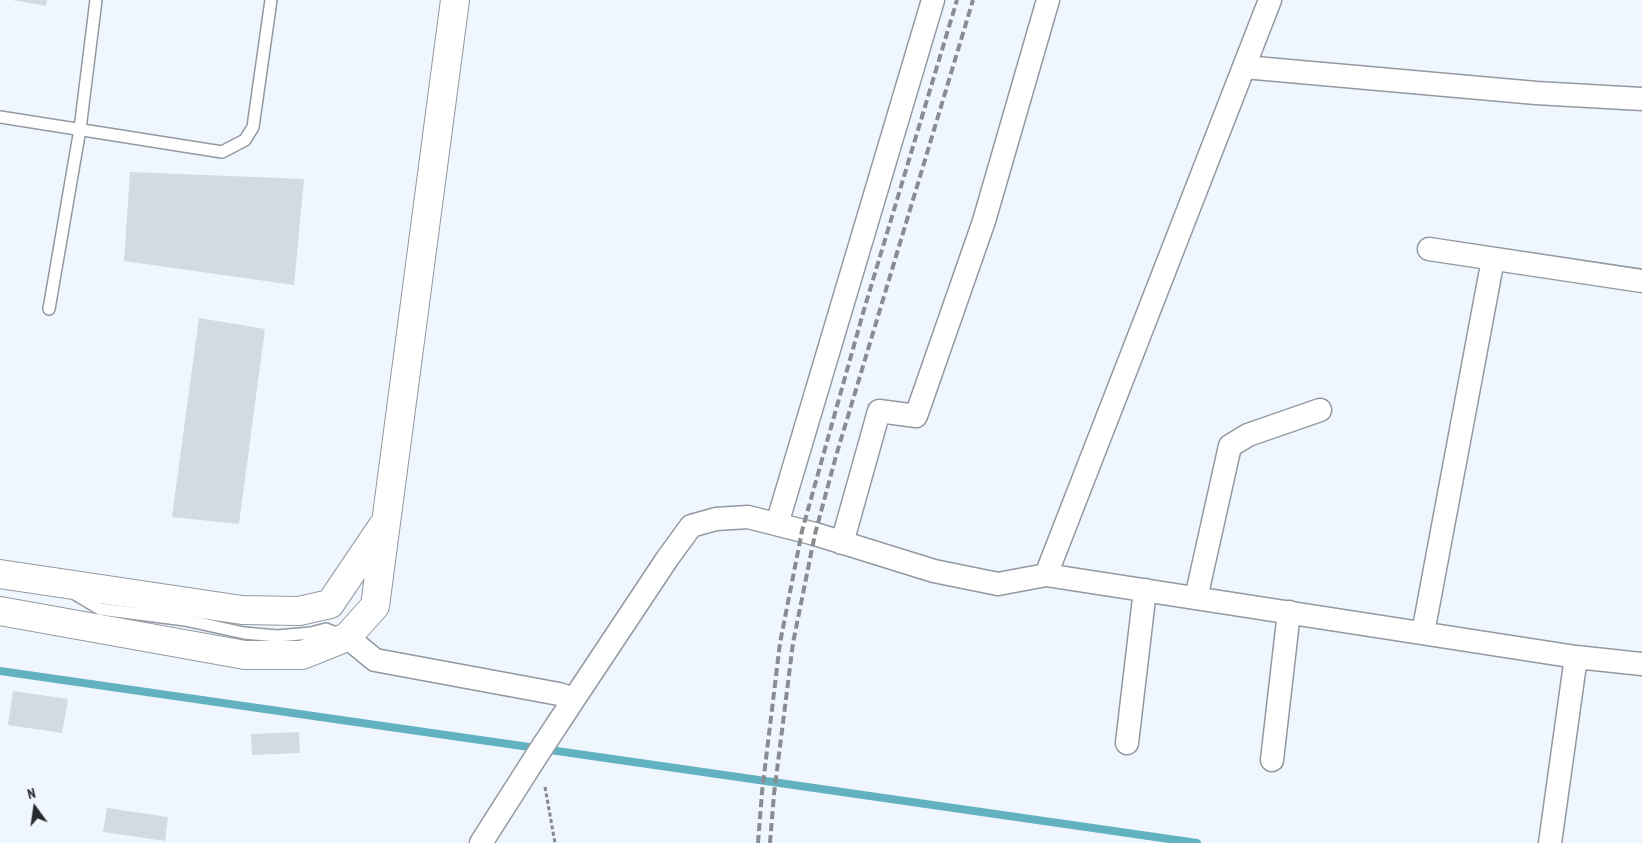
<!DOCTYPE html>
<style>
body{margin:0}
#map{position:relative;width:1642px;height:843px;overflow:hidden;background:#eff6fd;font-family:"PT Sans Narrow",sans-serif}
canvas{display:block}
.north{position:absolute;left:10px;top:783px;width:50px;height:50px;-webkit-text-stroke:4px #eff6fd;paint-order:stroke;rotate:346deg;font-size:14px;font-weight:700;line-height:20px;text-align:center;color:#282b2d}
.north::after{content:'';display:block;margin:auto;width:18px;height:22px;background:#282b2d;clip-path:polygon(50% 0,100% 100%,50% 72%,0 100%)}
</style>
<div id="map">
<canvas width="1642" height="843"></canvas>
<div class="north">N</div>
</div>
<script>
const ctx = document.querySelector('canvas').getContext('2d');
ctx.lineJoin = 'round';
function strokePath(path, color, width, dash) { ctx.strokeStyle = color; ctx.lineWidth = width; ctx.lineCap = dash ? 'butt' : 'round'; ctx.setLineDash(dash || []); ctx.stroke(path); }
function fill(path, color) { ctx.fillStyle = color; ctx.fill(path, 'evenodd'); }
strokePath(new Path2D(`
 M0,671L1197,843`), '#61b1c0', 8);
fill(new Path2D(`
 M12,0H47L46,6Z
 M130,172L304,179L294,285L124,261Z
 M199,318L265,329L239,524L172,517Z
 M13,691L68,699L62,733L8,725Z
 M299,732L300,753L252,755L251,734Z
 M107,808L168,817L165,841L103,832Z`), '#d4dae1');
const service = new Path2D(`
 M0,117L222,152L245,140L253,127L271,0
 M49,309L80,129L96,0
 M75,594L100,609L185,620L244,633L277,636L311,633L326,629L341,635`);
const minor = new Path2D(`
 M1244,67L1536,93L1642,99
 M1429,249L1642,281
 M777,524L933,0
 M842,543L879,411L916,416L984,221L1048,0
 M1046,575L1270,0
 M1196,598L1230,446L1248,435L1320,410
 M1423,633L1493,259
 M347,637L375,660L559,694L574,699L667,559L691,526L716,519L748,517L815,534L934,571L998,584L1046,575L1576,657L1642,664
 M1127,743L1145,590
 M1272,760L1289,612
 M481,843L539,752L574,699
 M1550,843L1576,657`);
const tertiary = new Path2D(`
 M0,574L242,610L299,611L330,604L382,527
 M0,611L245,655H302L347,637L375,606L455,0`);
strokePath(service, '#9399a0', 14);
strokePath(minor, '#9399a0', 25);
strokePath(tertiary, '#9399a0', 30);
strokePath(new Path2D(`
 M545,787L555,843`), '#85898e', 3, [4, 2.5]);
strokePath(service, '#fff', 11);
strokePath(minor, '#fff', 22);
strokePath(tertiary, '#fff', 28);
strokePath(new Path2D(`
 M758,843L762,792L780,643L802,531L863,313L957,0
 M770,843L774,794L793,643L815,534L836,456L973,0`), '#888d91', 4, [8, 4]);
</script>
